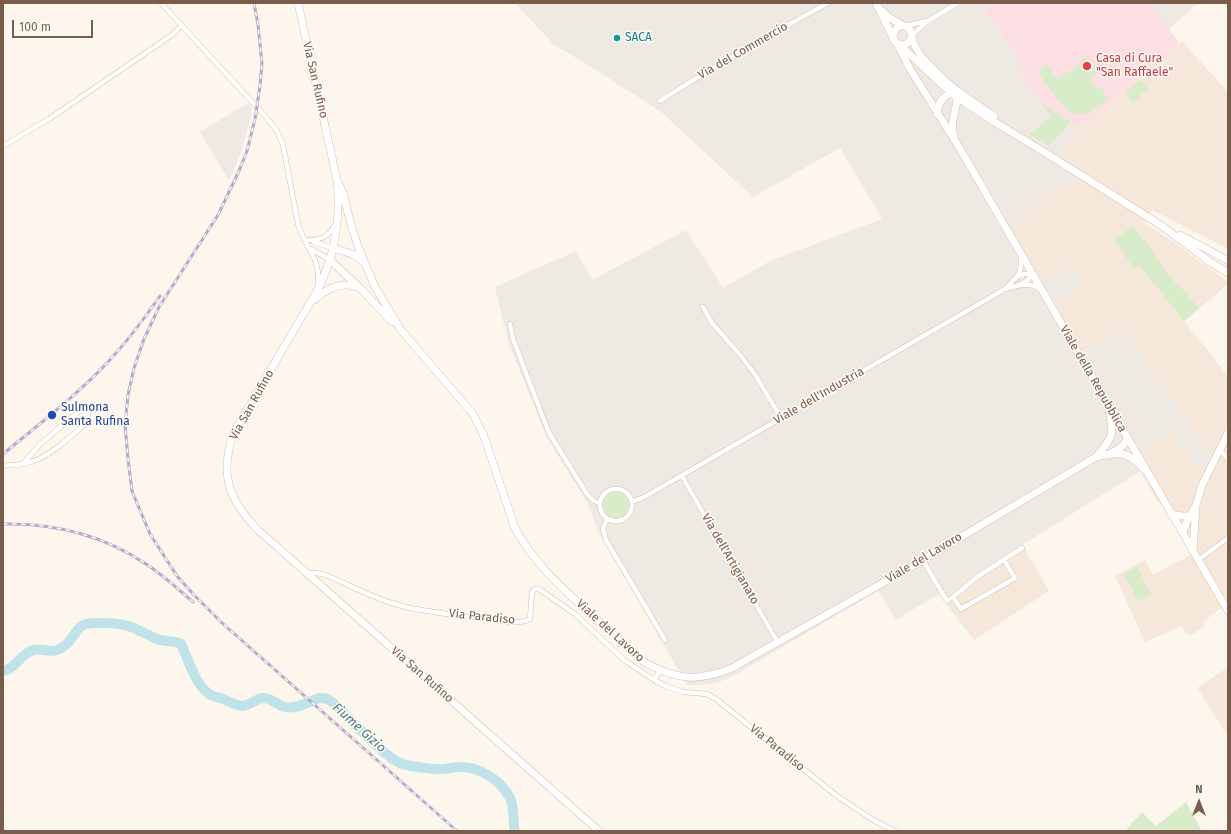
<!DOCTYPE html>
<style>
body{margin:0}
#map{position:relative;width:1231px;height:834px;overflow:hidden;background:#fdf6ec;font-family:"Fira Sans",sans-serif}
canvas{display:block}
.frame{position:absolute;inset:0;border:4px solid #7a5c4d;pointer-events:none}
.north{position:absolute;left:1179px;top:782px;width:40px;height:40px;-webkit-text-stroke:3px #fffaf3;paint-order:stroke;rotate:0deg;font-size:11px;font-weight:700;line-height:16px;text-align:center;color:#7a5c4d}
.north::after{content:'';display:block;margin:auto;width:14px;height:18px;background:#7a5c4d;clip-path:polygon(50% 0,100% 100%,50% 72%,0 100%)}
.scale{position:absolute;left:12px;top:20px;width:81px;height:18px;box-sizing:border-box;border:2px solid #7a5c4d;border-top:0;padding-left:5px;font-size:12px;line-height:14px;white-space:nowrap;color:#7a5c4d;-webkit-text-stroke:3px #fffaf3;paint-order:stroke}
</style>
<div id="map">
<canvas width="1231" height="834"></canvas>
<div class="frame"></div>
<div class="north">N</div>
<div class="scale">100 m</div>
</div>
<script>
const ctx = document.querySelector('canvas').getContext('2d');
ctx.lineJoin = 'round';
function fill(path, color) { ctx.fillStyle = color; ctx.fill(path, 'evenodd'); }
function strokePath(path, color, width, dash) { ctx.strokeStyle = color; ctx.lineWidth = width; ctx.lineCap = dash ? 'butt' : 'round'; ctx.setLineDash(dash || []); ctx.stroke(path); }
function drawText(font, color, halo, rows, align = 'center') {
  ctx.font = font + ' "Fira Sans",sans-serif'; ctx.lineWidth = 3; ctx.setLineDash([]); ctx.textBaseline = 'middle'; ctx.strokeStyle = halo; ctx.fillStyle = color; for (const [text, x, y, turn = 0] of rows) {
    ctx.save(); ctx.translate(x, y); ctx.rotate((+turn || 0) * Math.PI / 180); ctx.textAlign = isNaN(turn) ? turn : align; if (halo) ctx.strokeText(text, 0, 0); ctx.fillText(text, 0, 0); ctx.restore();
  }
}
fill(new Path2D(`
 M1182,41L1228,92V249L1152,210L1144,223L1171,240L1228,282V284L1184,321L1228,376V616L1222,607L1203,622L1205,625L1191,636L1189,633L1187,634L1181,626L1145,642L1115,576L1145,560L1153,575L1192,554L1164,507L1157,501L1140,471L1147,467L1140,451L1170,432L1203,471L1211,456L1121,327L1082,353L1055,303L1082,285L1071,267L1040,284L1008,228L1036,202L1085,172L1060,156L1078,127L1125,93Z
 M1022,545L1049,591L974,640L942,598Z
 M1228,667V736L1197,688Z`), '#f5e8da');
fill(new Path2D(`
 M515,3H993L984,9L1022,64L1018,68L1042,103L1078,127L1060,156L1085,172L1036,202L1008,229L1040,284L1071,267L1082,285L1055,303L1082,353L1121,327L1211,456L1203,472L1170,432L1140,451L1147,467L1022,545L942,598L939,594L896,620L878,591L737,674L717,683L701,685H687L598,531L588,504L547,438L508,342L495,287L576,251L592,280L686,230L723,288L770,261L882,219L840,148L753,197L661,112L593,68L553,44Z
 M1152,3H1198L1169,29Z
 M248,103L252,107L248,128L239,158L229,181L200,132Z`), '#efe9e4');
fill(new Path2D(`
 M993,3H1152L1179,43L1125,93L1078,127L1042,103L1017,69L1022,64L984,9Z`), '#fbdfe3');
fill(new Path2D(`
 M1088,56L1098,73L1090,79L1096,89L1101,86L1108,99C1101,104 1095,110 1087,113C1069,119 1059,101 1050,89C1046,83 1041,77 1037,71L1047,64L1057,79L1083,63L1082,59Z
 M1140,80L1148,89L1133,102L1125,93Z
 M1042,103L1071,122L1048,146L1029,134L1051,117Z
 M1133,226L1155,254L1154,255L1180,289L1182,288L1199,309L1184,321L1139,265L1134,269L1114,239Z
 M603 505a13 13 0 1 1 26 0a13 13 0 1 1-26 0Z
 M1137,567L1151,594L1138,601L1124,574Z
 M1186,802L1201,829L1198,831H1125L1142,812L1156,826Z`), '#d8ecc9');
strokePath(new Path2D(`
 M3,671C15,669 21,654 33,650C41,648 50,653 57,650C72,645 73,631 83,625C89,622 95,623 101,623C115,623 127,624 140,631C146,633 151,637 157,639C164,642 173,640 181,644C188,659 195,684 209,694C213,697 219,697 223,699C230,702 236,706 243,706C251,705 255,699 263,698C272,698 277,705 285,707C296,710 310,701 320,698C323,698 327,698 329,700C337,704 343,712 349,719C364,733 378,748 394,760C402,765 409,766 418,767C426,768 434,770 442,769C448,769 454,767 460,767C480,767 501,780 510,798C515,809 512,820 515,831`), '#bfe3e8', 10);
const street = new Path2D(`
 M161,3L266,117L277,131L283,145L298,224C305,248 321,258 318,285
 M906,26L926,21
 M912,35L928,21L958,3
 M660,101C714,66 771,34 828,3
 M3,146L49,119L172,35L182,25
 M309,240C322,240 329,236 335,225
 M314,242L333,248
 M311,249L330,260
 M1018,276L1024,274H1032
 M1021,284L1028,280L1032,274
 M1005,289L1020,285H1031L1040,288
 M703,307L712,323L741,356L756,376L781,418
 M510,324L513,339L549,433L587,494L594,501L599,503
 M1220,449L1228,460
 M3,466C12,465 22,465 31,462C51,456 76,432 92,418C95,411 90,406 83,408L39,445L23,464
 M682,476L778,643
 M600 505a16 16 0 1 1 32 0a16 16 0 1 1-32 0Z
 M632,502L646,496L1005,289C1017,276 1022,276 1021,257
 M607,519L603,529L606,540L665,640
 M922,559L947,601L953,597L961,609L1015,578L1004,560
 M1198,560L1228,538
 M307,573H317L326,575L368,594L388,602L409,608L459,616L491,618L508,622H518L526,621L530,619L532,592L535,589H539L575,614L624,660L654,680L665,686L683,692L707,694L716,699L837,796L873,820L895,831
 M953,597L977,577L1022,548
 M654,680L660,671`);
const secondary = new Path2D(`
 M298,3L337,180C341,219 335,256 317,291L234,432C219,474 228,499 258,530L599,831
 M876,3L895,42C902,47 909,45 912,36
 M881,10L890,18L904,26
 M893,37C893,30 899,23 907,27C913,30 911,38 914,44C916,49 919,53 922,57C933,69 945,82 958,91C970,100 982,108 994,116
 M897,43L910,69L959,147L1228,611
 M901,46L939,82L958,98L993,121L1041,150L1162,226L1210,262L1228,273
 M937,114C938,102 943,96 954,92
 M954,136C949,122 958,109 957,95
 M337,180L343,193L351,225L359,249L375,287L401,330L473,414L483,434L488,448L515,528C535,565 563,589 594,617C611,632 628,647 644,662C676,680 698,682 732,668L902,572L1096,457C1122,451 1127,451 1146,471
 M1180,235L1216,254L1228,261
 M333,248L355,255L363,262
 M330,260L360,288L392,322
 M314,300C326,289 340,281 357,287
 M1111,453C1119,449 1125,446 1127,438
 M1096,457C1112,438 1115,435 1109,410
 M1171,514L1181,516H1190
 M1183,533L1187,521L1195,507
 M1193,550L1196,505L1202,485L1228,433`);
strokePath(street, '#d1beb0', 5.5);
strokePath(secondary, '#d6c0b0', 8);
strokePath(street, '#fff', 4.5);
strokePath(secondary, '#fff', 7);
const rail = new Path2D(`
 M254,3L258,25L262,64L260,86L255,119L247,151L239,171L218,215L159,307L144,339L134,368L128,395L125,425L128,459L132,491L150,534L177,576L194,595L221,622L457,831
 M3,454C38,425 76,396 107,363C126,343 144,319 160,296
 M3,524C54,523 103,535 146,564C163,575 178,589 193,602`);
strokePath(rail, '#b9a8c9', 3);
strokePath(rail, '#fffaf3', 1.5, [4.5]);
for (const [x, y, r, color] of [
 [617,38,4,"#0f9aa8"],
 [1087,66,5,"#e0444e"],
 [52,415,5,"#1a4fb4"]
]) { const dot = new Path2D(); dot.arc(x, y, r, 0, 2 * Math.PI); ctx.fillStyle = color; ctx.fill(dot); strokePath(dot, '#fffaf3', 1.5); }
drawText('12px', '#0d838f', '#fffaf3', [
 ["SACA",625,38]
], 'left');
drawText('12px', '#7a5c4d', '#fffaf3', [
 ["Via del Commercio",743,51,-30],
 ["Via San Rufino",315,80,77],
 ["Viale della Repubblica",1093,379,60],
 ["Viale dell'Industria",819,396,-30],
 ["Via San Rufino",252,405,-61],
 ["Viale del Lavoro",924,558,-31],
 ["Via dell'Artigianato",730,559,60],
 ["Via Paradiso",482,617,6],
 ["Viale del Lavoro",610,631,42],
 ["Via San Rufino",422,675,41],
 ["Via Paradiso",777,748,39]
]);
drawText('12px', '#be3a42', '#fffaf3', [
 ["Casa di Cura",1096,59],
 ["\"San Raffaele\"",1096,73]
], 'left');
drawText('12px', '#164399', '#fffaf3', [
 ["Sulmona",61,408],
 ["Santa Rufina",61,422]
], 'left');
drawText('italic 13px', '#437c86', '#fffaf3', [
 ["Fiume Gizio",359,728,42]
]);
</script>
